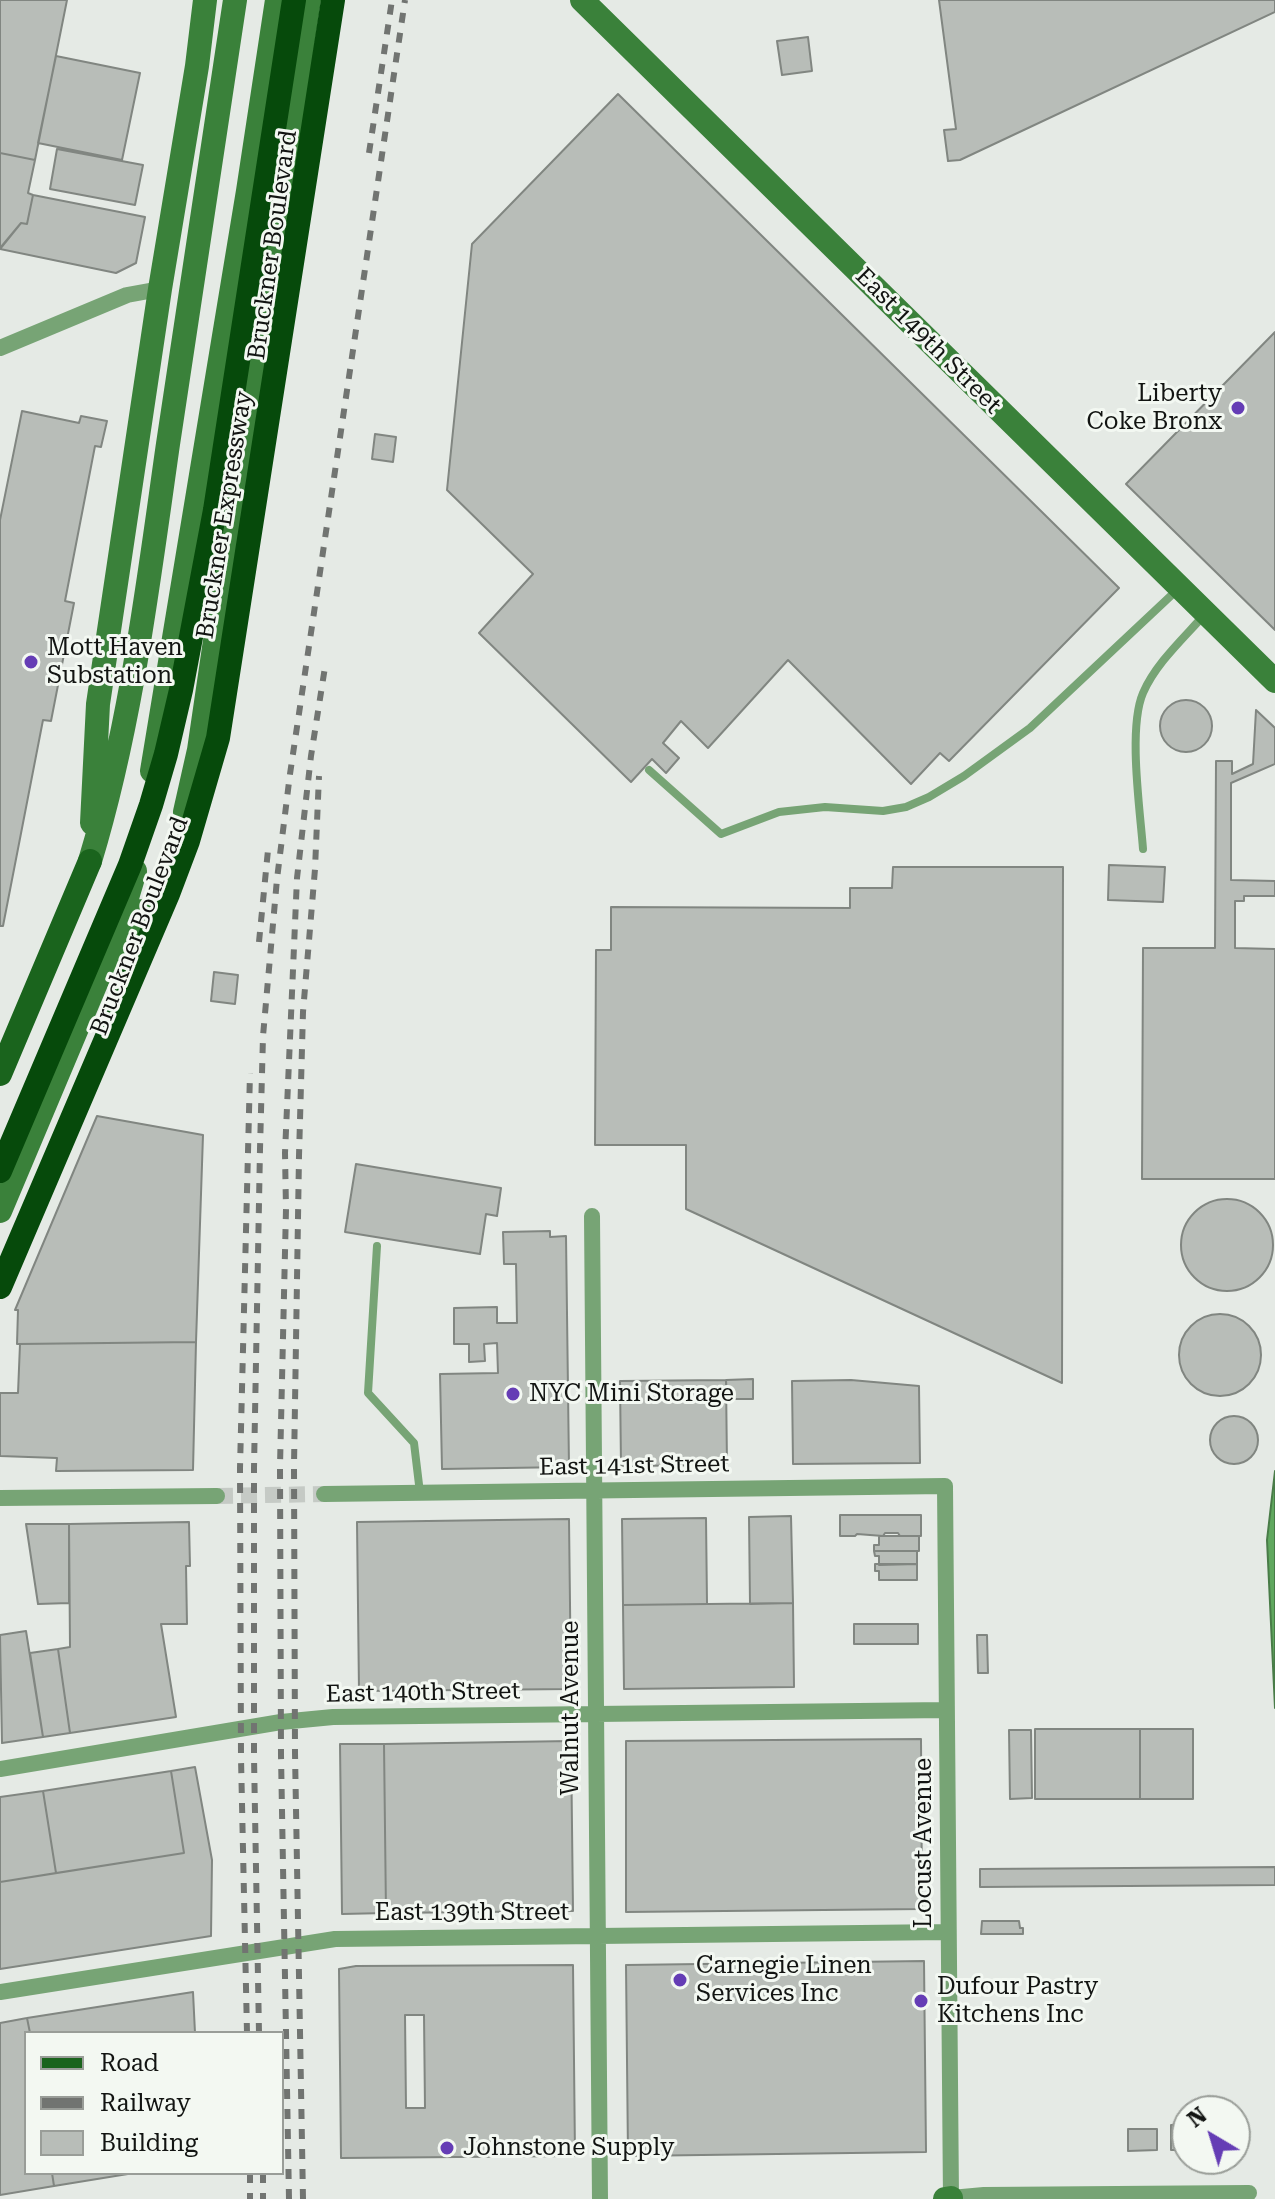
<!DOCTYPE html>
<style>
body{margin:0}
#map{position:relative;width:1275px;height:2199px;overflow:hidden;background:#e5eae5;font-family:"Roboto Serif",serif}
canvas{display:block}
.legend{position:absolute;left:24px;top:2031px;width:260px;height:144px;box-sizing:border-box;background:#f3f8f2;border:2px solid #999d98;margin:0;padding:10px 14px;list-style:none;font-size:24px;color:#121412}
.legend li{display:flex;align-items:center;gap:16px;height:40px}
.legend b{width:40px;border:2px solid #999d98}
.north{position:absolute;left:1171px;top:2095px;width:80px;height:80px;box-sizing:border-box;background:#f3f8f2;border:2px solid #999d98;border-radius:50%;rotate:322deg;font-size:22px;font-weight:700;line-height:32px;text-align:center;color:#121412}
.north::after{content:'';display:block;margin:auto;width:28px;height:36px;background:#653db5;clip-path:polygon(50% 0,100% 100%,50% 72%,0 100%)}
</style>
<div id="map">
<canvas width="1275" height="2199"></canvas>
<ul class="legend">
<li><b style="height:10px;background:#1a641d"></b>Road</li>
<li><b style="height:10px;background:#717471"></b>Railway</li>
<li><b style="height:22px;background:#b8bdb8"></b>Building</li>
</ul>
<div class="north">N</div>
</div>
<script>
const ctx = document.querySelector('canvas').getContext('2d');
ctx.lineJoin = 'round';
function fill(path, color) { ctx.fillStyle = color; ctx.fill(path, 'evenodd'); }
function strokePath(path, color, width, dash) { ctx.strokeStyle = color; ctx.lineWidth = width; ctx.lineCap = dash ? 'butt' : 'round'; ctx.setLineDash(dash || []); ctx.stroke(path); }
function drawText(font, color, halo, rows, align = 'center') {
  ctx.font = font + ' "Roboto Serif",serif'; ctx.lineWidth = 6; ctx.setLineDash([]); ctx.textBaseline = 'middle'; ctx.strokeStyle = halo; ctx.fillStyle = color; for (const [text, x, y, turn = 0] of rows) {
    ctx.save(); ctx.translate(x, y); ctx.rotate((+turn || 0) * Math.PI / 180); ctx.textAlign = isNaN(turn) ? turn : align; if (halo) ctx.strokeText(text, 0, 0); ctx.fillText(text, 0, 0); ctx.restore();
  }
}
const water = new Path2D(`
 M1275,1471V1708L1267,1540Z`);
fill(water, '#60a85f');
strokePath(water, '#497c48', 2);
const building = new Path2D(`
 M0,0H67L35,160L0,153Z
 M939,0H1275V12L960,160L948,161L944,130L956,129Z
 M808,37L812,71L782,75L777,41Z
 M56,56L140,73L122,160L38,143Z
 M618,94L1119,588L949,761L940,753L911,784L788,660L708,748L681,721L663,743L679,758L666,773L652,759L631,782L479,633L533,574L447,490L472,244Z
 M57,149L143,165L135,205L50,189Z
 M0,153L35,160L28,193L33,195L27,224L21,223L0,248Z
 M33,195L145,217L136,263L116,273L0,249L21,223L27,224Z
 M1275,332V630L1126,484Z
 M22,411L79,423L81,416L107,421L101,447L95,446L65,601L74,603L51,721L43,720L3,926H0V520Z
 M375,434L396,437L393,462L372,459Z
 M1160 726a26 26 0 1 1 52 0a26 26 0 1 1-52 0Z
 M1256,710L1275,728V764L1231,783V880L1275,881V896H1244V901H1235V948L1275,949V1179H1142L1143,948H1215L1216,761H1232V774L1253,764Z
 M1109,865L1165,867L1163,902L1108,900Z
 M893,867H1063L1062,1383L686,1209V1145H595L596,950H611V907L850,908V888H892Z
 M214,972L238,975L235,1004L211,1001Z
 M97,1116L203,1135L196,1342L17,1344L18,1310H15Z
 M356,1164L501,1188L497,1216L486,1214L480,1254L345,1232Z
 M1181 1245a46 46 0 1 1 92 0a46 46 0 1 1-92 0Z
 M550,1231V1237L566,1236L569,1467L442,1469L440,1374L498,1373L497,1343L484,1344L485,1361L469,1362V1344H454V1308L497,1307V1323H517L516,1264H504L503,1232Z
 M1179 1355a41 41 0 1 1 82 0a41 41 0 1 1-82 0Z
 M196,1342L193,1470L56,1471L57,1458L0,1456V1393H18L20,1344Z
 M753,1379V1399H727L726,1380Z
 M726,1380L727,1465L621,1466L620,1381Z
 M851,1380L919,1386L920,1463L793,1464L792,1381Z
 M1210 1440a24 24 0 1 1 48 0a24 24 0 1 1-48 0Z
 M840,1515H921V1536H900L898,1533H885L883,1536L857,1534L855,1536H840Z
 M791,1516L793,1603L750,1604L749,1517Z
 M706,1518L707,1604L623,1605L622,1519Z
 M569,1519L571,1689L359,1691L357,1522Z
 M189,1522L190,1566H186L187,1624H161L176,1717L70,1733L58,1649L70,1647L69,1524Z
 M26,1524H69V1603L38,1604Z
 M879,1536H919V1551H874V1545H879Z
 M874,1551H917V1564L879,1565V1556H875Z
 M875,1564H917V1580H879V1571H875Z
 M793,1603L794,1687L624,1689L623,1605Z
 M854,1624H918V1644H854Z
 M26,1631L43,1737L2,1743L0,1635Z
 M977,1635H987L988,1673H978Z
 M58,1649L70,1733L43,1737L30,1653Z
 M1035,1729H1140V1799H1035Z
 M1140,1729H1193V1799H1140Z
 M1009,1730H1031L1032,1798L1010,1799Z
 M921,1739L922,1909L626,1912V1741Z
 M571,1741L573,1911L386,1913L384,1744Z
 M340,1744H384L386,1913L342,1914Z
 M195,1767L212,1860L211,1936L0,1969V1882L184,1853L171,1771Z
 M171,1771L184,1853L56,1873L43,1791Z
 M43,1791L56,1873L0,1882V1797Z
 M1275,1867V1885L980,1887V1869Z
 M982,1921H1019L1020,1928H1023V1934H981Z
 M924,1961L926,2152L628,2156L626,1965Z
 M573,1965L575,2156L341,2158L339,1969L356,1966ZM405,2015H424L425,2108H406Z
 M193,1992L195,2033H30L27,2018Z
 M27,2018L30,2033H26V2173H52L54,2186L0,2195V2023Z
 M1171,2125H1187V2150H1171Z
 M1128,2129H1157V2150L1128,2151Z
 M52,2173H134L54,2186Z`);
fill(building, '#b8bdb8');
strokePath(building, '#818681', 2);
strokePath(new Path2D(`
 M217,1496L324,1494`), '#c5cac5', 16, [16, 8]);
strokePath(new Path2D(`
 M649,770L721,834L779,812L825,807L883,811L906,807L929,797L964,776L1030,728L1177,590
 M1143,849C1140,809 1128,728 1143,693C1156,663 1184,638 1205,614
 M377,1246L368,1393L414,1443L420,1493`), '#77a475', 8);
strokePath(new Path2D(`
 M0,348L127,295L160,289
 M592,1216L600,2199
 M324,1494L945,1486L951,2199
 M0,1498L217,1496
 M0,1769L281,1722L333,1717L946,1710
 M0,1992L335,1939L948,1932
 M951,2198L984,2195L1249,2193`), '#77a475', 16);
strokePath(new Path2D(`
 M582,0L1275,681
 M152,771L248,191L277,0
 M185,812L199,750L309,0
 M92,823L98,704L160,289L197,66L205,0
 M90,861C131,726 148,584 168,444C189,296 212,148 235,0
 M124,975L139,911
 M0,1211L115,938L135,871
 M945,2199L951,2198`), '#3a813a', 24);
strokePath(new Path2D(`
 M0,1074L90,861`), '#1a641d', 24);
strokePath(new Path2D(`
 M0,1171L130,865L151,805L166,754L181,690L215,510L294,0
 M0,1287L168,894L188,841L218,738L333,0`), '#064a0b', 24);
strokePath(new Path2D(`
 M369,153L392,0
 M259,942L268,850
 M247,2033L241,1758L240,1468L250,1073
 M259,2033L254,1757V1468L260,1149L263,1036L277,879L290,774L405,0
 M250,2173V2199
 M263,2173V2199
 M289,2199L281,1755L280,1466L286,1209L285,1153L297,878L311,756L325,667
 M303,2199L295,1753L294,1466L299,1156L303,1012L315,869L319,776`), '#717471', 6, [10, 10]);
for (const [x, y, r, color] of [
 [1238,408,8,"#653db5"],
 [31,662,8,"#653db5"],
 [513,1394,8,"#653db5"],
 [680,1980,8,"#653db5"],
 [921,2001,8,"#653db5"],
 [447,2148,8,"#653db5"]
]) { const dot = new Path2D(); dot.arc(x, y, r, 0, 2 * Math.PI); ctx.fillStyle = color; ctx.fill(dot); strokePath(dot, '#f3f8f2', 3); }
drawText('24px', '#121412', '#f3f8f2', [
 ["Bruckner Boulevard",273,245,-82],
 ["East 149th Street",928,341,45],
 ["Bruckner Expressway",225,515,-81],
 ["Bruckner Boulevard",140,926,-69],
 ["East 141st Street",634,1466,-1],
 ["East 140th Street",423,1693,-1],
 ["Walnut Avenue",571,1708,-90],
 ["Locust Avenue",924,1843,-90],
 ["East 139th Street",472,1913]
]);
drawText('24px', '#121412', '#f3f8f2', [
 ["Liberty",1222,394,"right"],
 ["Coke Bronx",1222,422,"right"],
 ["Mott Haven",47,648],
 ["Substation",47,676],
 ["NYC Mini Storage",529,1394],
 ["Carnegie Linen",696,1966],
 ["Services Inc",696,1994],
 ["Dufour Pastry",937,1987],
 ["Kitchens Inc",937,2015],
 ["Johnstone Supply",463,2148]
], 'left');
</script>
